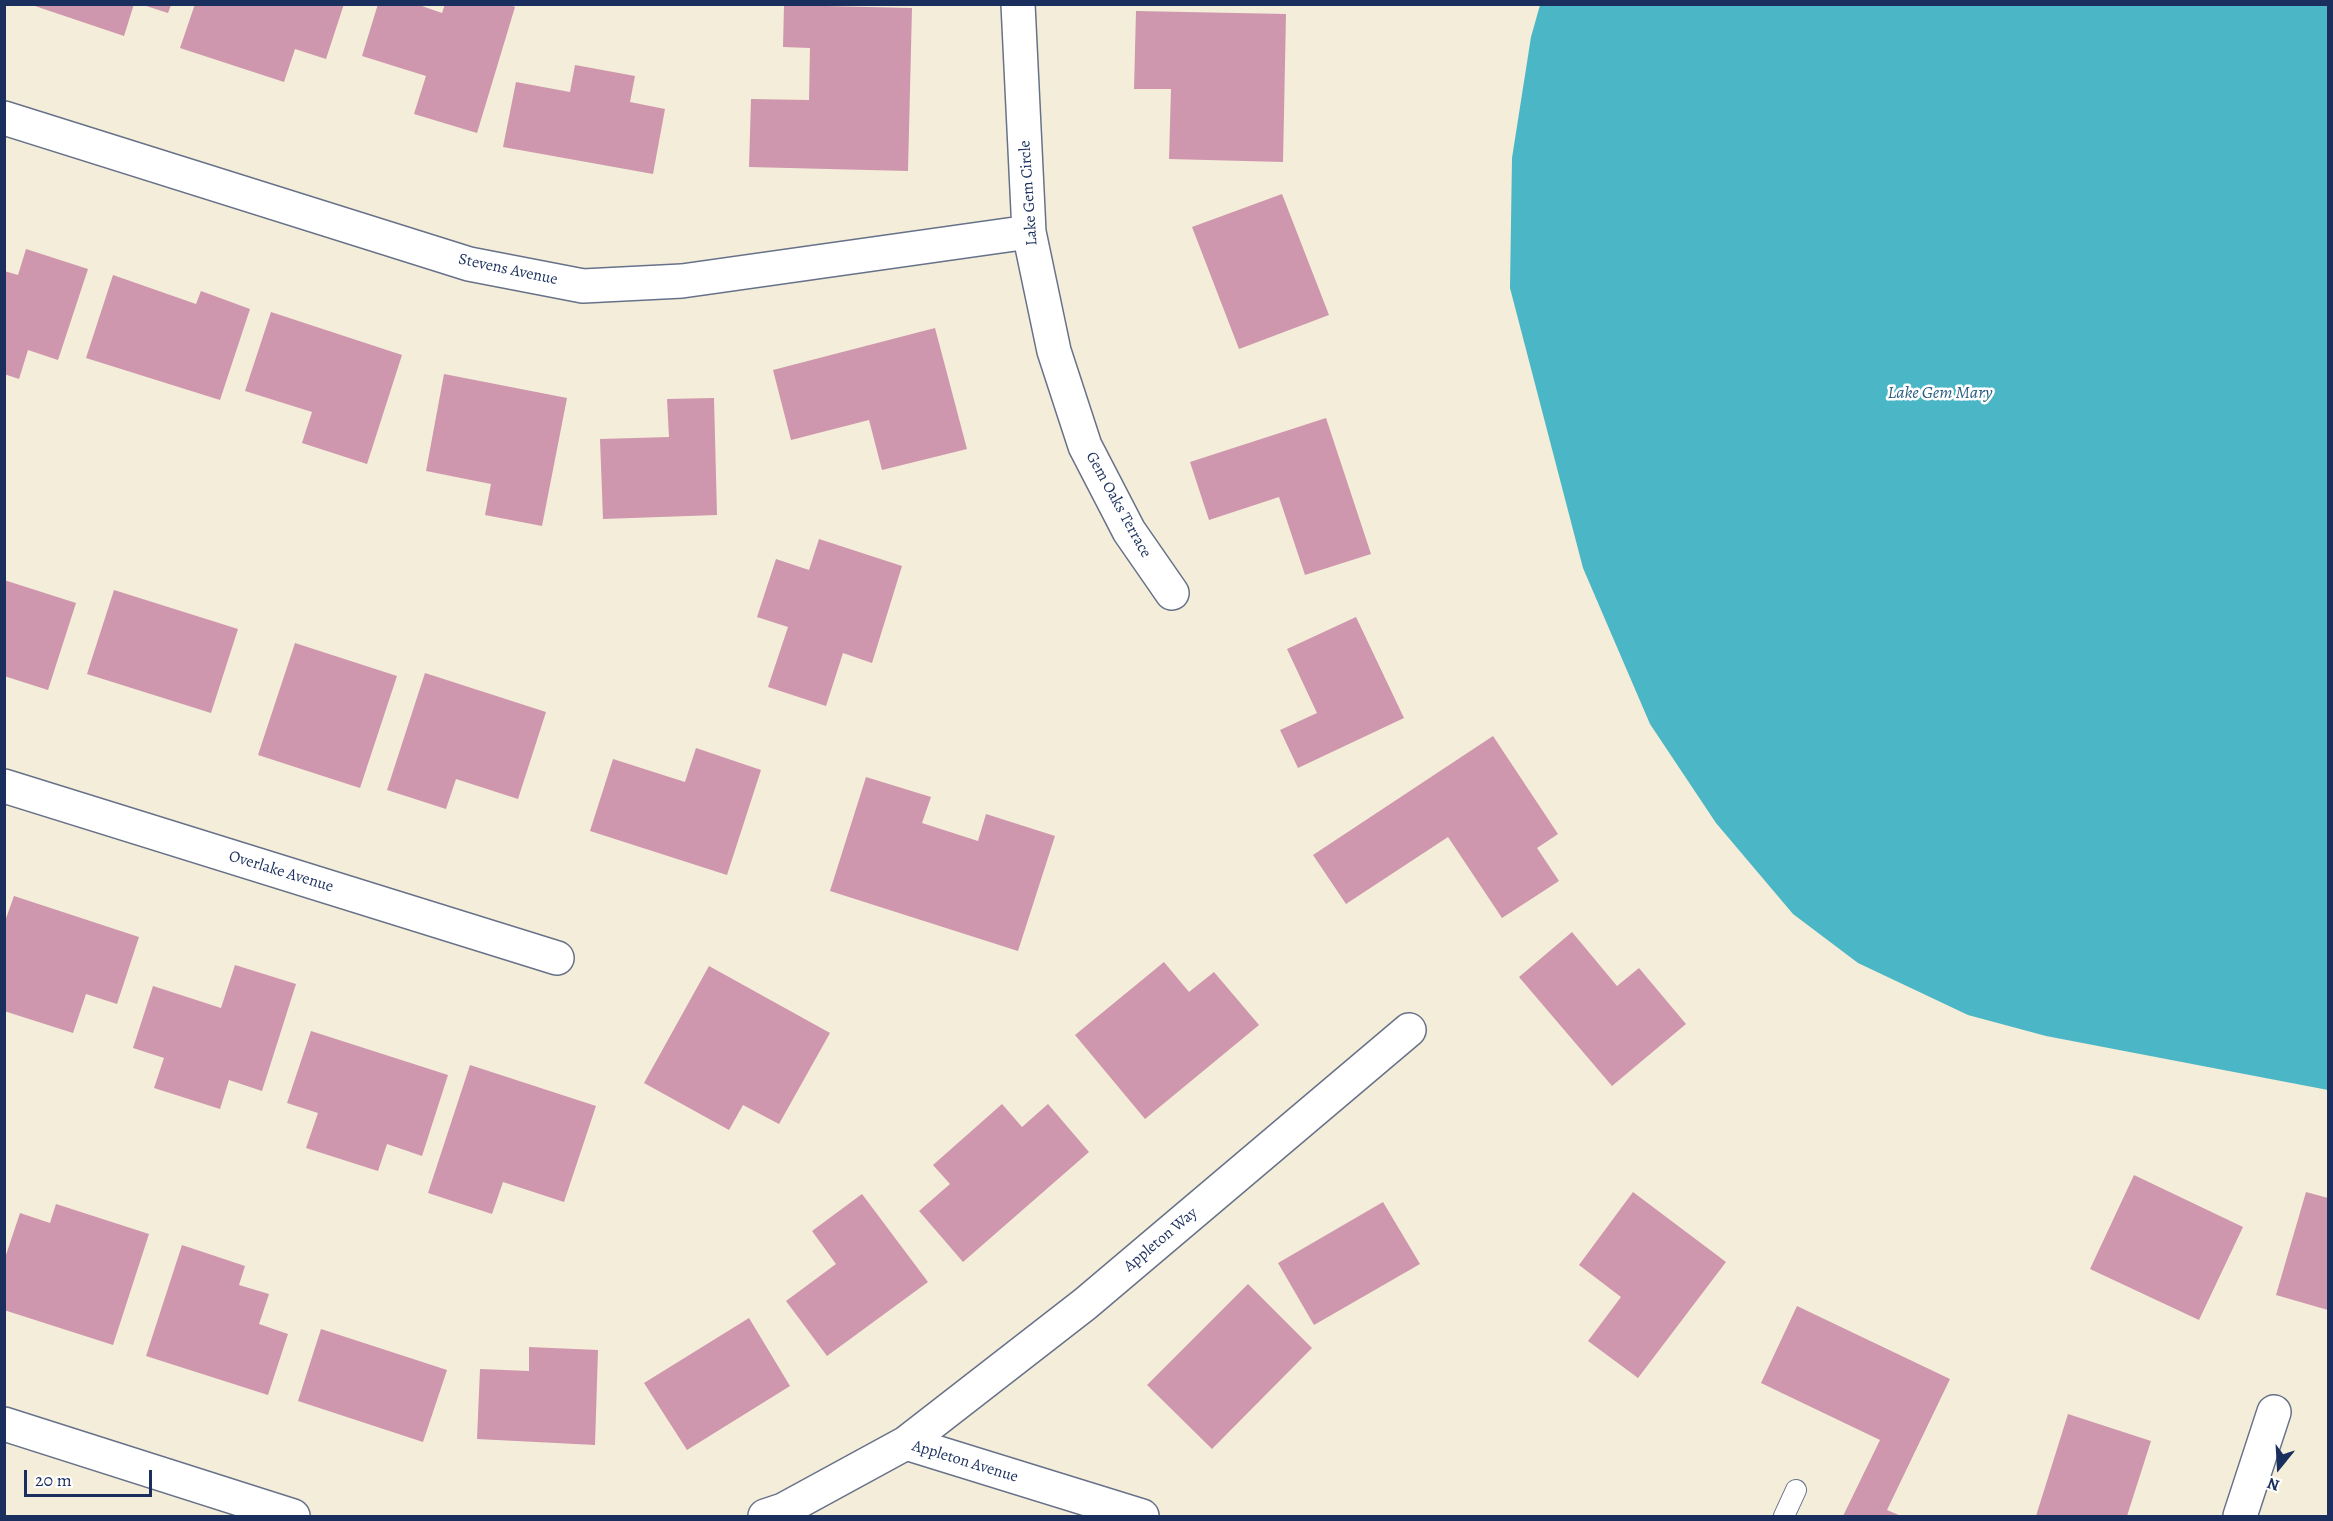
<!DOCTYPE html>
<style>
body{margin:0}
#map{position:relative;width:2333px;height:1521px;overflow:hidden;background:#f4edd9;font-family:Alegreya,serif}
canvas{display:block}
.frame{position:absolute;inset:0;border:6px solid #1b2f5e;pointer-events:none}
.north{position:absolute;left:2249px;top:1437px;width:60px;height:60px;-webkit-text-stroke:4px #fff;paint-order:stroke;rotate:198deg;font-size:16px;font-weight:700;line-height:24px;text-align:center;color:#1b2f5e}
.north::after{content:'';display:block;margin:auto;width:21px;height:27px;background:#1b2f5e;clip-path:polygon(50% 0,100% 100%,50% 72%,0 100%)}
.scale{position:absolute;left:24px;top:1470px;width:128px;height:27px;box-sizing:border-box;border:3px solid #1b2f5e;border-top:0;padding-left:8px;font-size:18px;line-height:21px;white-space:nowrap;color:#1b2f5e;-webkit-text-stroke:4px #fff;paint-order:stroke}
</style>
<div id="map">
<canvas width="2333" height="1521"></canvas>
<div class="frame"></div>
<div class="north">N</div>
<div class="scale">20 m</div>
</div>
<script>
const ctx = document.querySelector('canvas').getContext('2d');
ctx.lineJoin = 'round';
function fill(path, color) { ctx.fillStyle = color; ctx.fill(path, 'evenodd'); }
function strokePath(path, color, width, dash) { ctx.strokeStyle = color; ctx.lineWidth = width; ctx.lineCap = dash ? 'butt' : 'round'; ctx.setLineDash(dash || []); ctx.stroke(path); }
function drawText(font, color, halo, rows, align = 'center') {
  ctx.font = font + ' Alegreya,serif'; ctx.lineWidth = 5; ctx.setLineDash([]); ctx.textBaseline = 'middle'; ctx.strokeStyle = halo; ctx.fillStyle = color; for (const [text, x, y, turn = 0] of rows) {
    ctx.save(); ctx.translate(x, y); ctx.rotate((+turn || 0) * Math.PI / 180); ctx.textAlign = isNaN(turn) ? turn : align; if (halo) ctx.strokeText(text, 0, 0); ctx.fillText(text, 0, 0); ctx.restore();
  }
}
fill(new Path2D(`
 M1540,5H2328V1090L2046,1036L1968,1015L1858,963L1793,914L1716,823L1650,724L1583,568L1510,288L1512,158L1531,37Z`), '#4ab6c6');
fill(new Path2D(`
 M29,4H134L124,36Z
 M195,4H344L326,59L295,49L284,82L180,48Z
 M378,4H416L442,13L445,4H508L515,7L477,133L414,114L426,76L362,56Z
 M143,5H171L168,13Z
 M784,5L912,8L908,171L749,167L751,99L809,100L810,48L783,47Z
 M1136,11L1286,14L1283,162L1169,159L1171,89H1134Z
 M575,65L635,76L630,102L665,109L653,174L503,147L516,82L570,92Z
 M1282,194L1329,315L1239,349L1192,227Z
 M26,249L88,269L58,360L28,350L19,379L4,374V271L18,275Z
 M113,275L196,304L201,291L250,309L220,400L86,358Z
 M271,312L402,355L367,464L302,443L312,412L245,391Z
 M935,328L967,449L882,470L869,420L791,440L773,370Z
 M444,374L567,398L542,526L485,515L491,484L426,471Z
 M714,398L717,515L603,519L600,439L669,437L667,399Z
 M1326,418L1371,554L1305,575L1279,497L1209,520L1190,462Z
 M819,539L902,566L872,663L843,653L826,706L768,687L788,627L757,617L776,559L809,570Z
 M4,580L76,603L48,690L4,676Z
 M114,590L238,629L211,713L87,674Z
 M1356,617L1404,718L1298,768L1280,730L1317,713L1287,649Z
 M295,643L397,676L360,788L258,755Z
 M425,673L546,712L518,799L456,779L446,809L387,790Z
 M1493,736L1558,834L1537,848L1559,881L1502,918L1448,837L1346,904L1313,855Z
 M696,748L761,770L727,875L590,831L613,759L685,782Z
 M866,777L931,797L922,823L978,841L986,814L1055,836L1018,951L830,891Z
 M14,896L139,937L117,1004L86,994L73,1033L4,1011V924Z
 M1572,932L1617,986L1639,968L1686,1024L1612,1086L1519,977Z
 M1164,962L1189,992L1214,972L1259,1025L1145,1119L1075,1035Z
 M235,965L296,984L262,1091L229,1080L220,1109L154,1088L164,1058L133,1048L153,986L221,1008Z
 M709,966L830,1033L779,1124L743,1105L729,1130L644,1083Z
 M311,1031L448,1075L422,1156L387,1144L378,1171L306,1148L318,1113L287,1103Z
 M470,1065L596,1106L564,1202L503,1182L492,1214L428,1193Z
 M1002,1104L1022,1127L1048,1104L1089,1152L963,1262L919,1211L950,1184L933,1165Z
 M2134,1175L2243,1227L2199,1320L2090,1269Z
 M1633,1192L1726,1262L1638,1378L1588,1341L1621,1297L1579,1265Z
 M2306,1192L2328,1198V1310L2276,1295Z
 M862,1194L928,1282L827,1356L786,1301L836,1264L812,1231Z
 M1383,1202L1420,1264L1314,1325L1278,1263Z
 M56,1204L149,1234L113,1345L4,1310V1261L20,1213L50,1223Z
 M182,1245L245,1266L239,1285L269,1294L259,1324L288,1334L268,1395L146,1356Z
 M1248,1284L1312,1348L1212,1449L1147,1385Z
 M1797,1306L1950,1379L1887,1510L1901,1516H1843L1880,1440L1761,1383Z
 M749,1318L790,1386L687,1450L644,1383Z
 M321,1329L447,1370L423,1442L298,1401Z
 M529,1347L598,1350L595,1445L477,1439L480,1369L529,1371Z
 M2068,1414L2151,1441L2127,1516H2036Z`), '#ce97ad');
const service = new Path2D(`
 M1784,1516L1796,1490`);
const minor = new Path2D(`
 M1018,4L1029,232L1054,351L1085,446L1129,531L1172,593
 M4,118L469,264L583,286L682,281L1029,232
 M4,786L557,958
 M4,1424L293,1516
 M906,1443L1142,1516
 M765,1516L783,1510L906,1443L1085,1304L1409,1030
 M2240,1516L2274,1412`);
strokePath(service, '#677289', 22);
strokePath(minor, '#677289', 36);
strokePath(service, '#fff', 20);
strokePath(minor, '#fff', 33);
drawText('16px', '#1b2f5e', '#fff', [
 ["Lake Gem Circle",1029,193,-94],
 ["Stevens Avenue",508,270,12],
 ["Gem Oaks Terrace",1118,505,61],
 ["Overlake Avenue",281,872,17],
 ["Appleton Way",1161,1240,-40],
 ["Appleton Avenue",965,1462,17]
]);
drawText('italic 18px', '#2b5e82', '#fff', [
 ["Lake Gem Mary",1940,394]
]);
</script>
